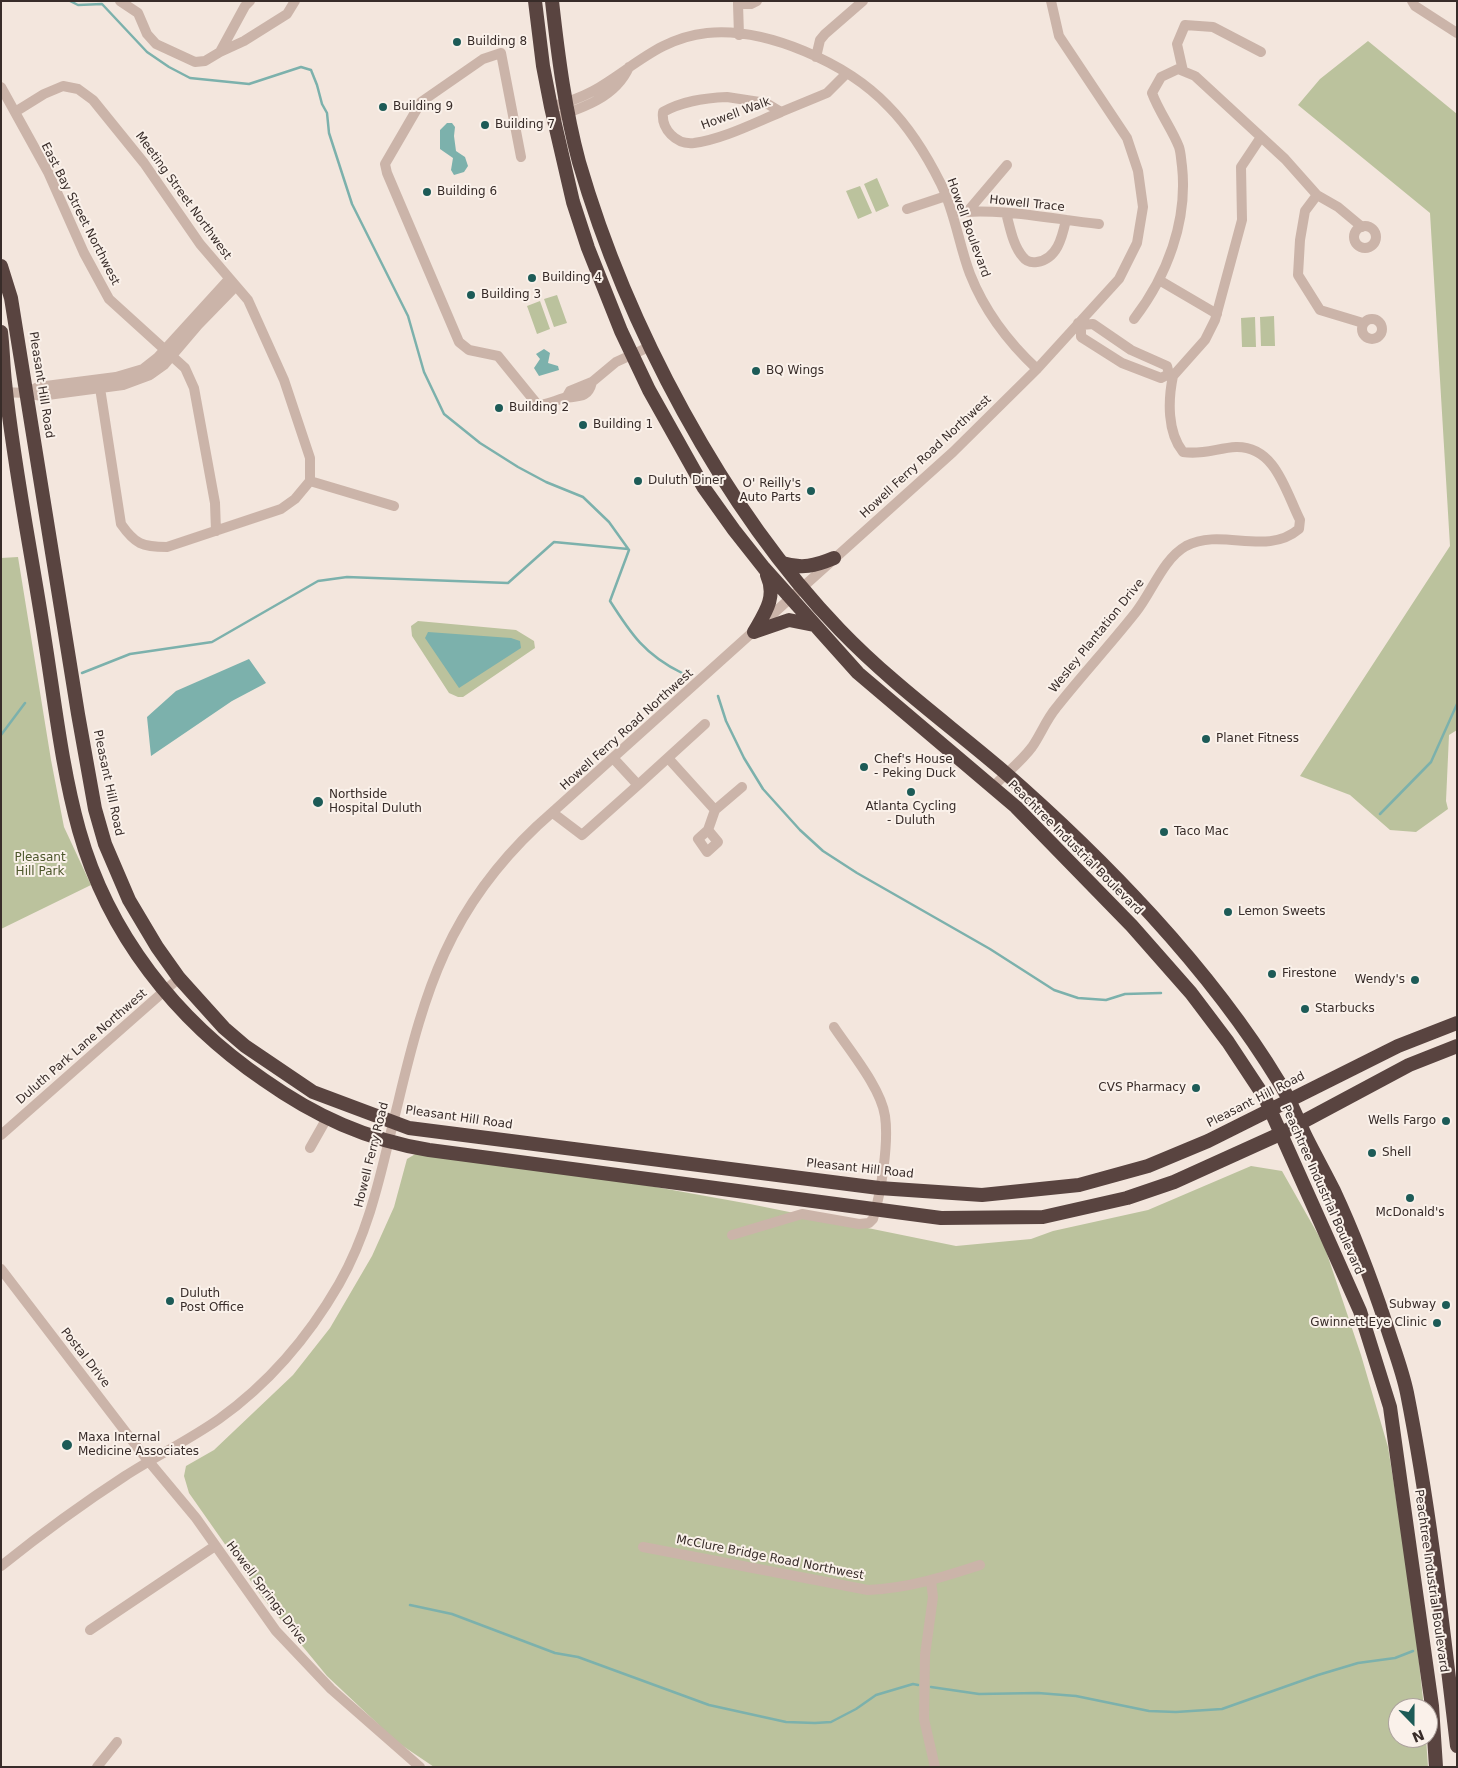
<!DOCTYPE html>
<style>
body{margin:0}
#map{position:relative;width:1458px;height:1768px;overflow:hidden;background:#f3e6dd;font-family:"DejaVu Sans",sans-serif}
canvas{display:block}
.frame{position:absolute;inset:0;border:2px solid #382c29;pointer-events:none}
.north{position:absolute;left:1388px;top:1698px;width:50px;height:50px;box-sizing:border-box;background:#faf1ea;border:1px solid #aca29d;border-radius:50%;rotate:158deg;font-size:14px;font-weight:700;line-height:20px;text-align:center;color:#382c29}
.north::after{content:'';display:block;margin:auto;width:18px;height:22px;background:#1d5b57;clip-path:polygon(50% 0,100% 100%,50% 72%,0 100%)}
</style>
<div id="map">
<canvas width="1458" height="1768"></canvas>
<div class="frame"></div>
<div class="north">N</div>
</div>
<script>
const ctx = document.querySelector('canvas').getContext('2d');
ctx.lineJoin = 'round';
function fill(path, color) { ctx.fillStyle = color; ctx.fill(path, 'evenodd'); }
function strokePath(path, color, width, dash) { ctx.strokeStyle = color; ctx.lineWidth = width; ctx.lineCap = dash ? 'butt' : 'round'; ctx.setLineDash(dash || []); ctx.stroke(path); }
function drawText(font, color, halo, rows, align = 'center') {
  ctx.font = font + ' "DejaVu Sans",sans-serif'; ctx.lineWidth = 4; ctx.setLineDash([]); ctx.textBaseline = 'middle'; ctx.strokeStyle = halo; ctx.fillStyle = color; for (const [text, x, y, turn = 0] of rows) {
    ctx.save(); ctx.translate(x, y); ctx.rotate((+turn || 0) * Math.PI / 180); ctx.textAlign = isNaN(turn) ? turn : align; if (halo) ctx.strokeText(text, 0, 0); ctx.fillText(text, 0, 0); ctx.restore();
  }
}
fill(new Path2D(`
 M1368,41L1457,114V730L1449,735L1446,801L1448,809L1416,832L1390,830L1350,795L1300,776L1450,546L1430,213L1298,105L1320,79Z
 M877,178L889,206L876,212L864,184Z
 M860,186L872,213L858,219L846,191Z
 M557,295L567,323L554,327L544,299Z
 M540,301L550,329L537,334L527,306Z
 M1274,316L1275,346H1261L1260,317Z
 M1255,317L1256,347H1242L1241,318Z
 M18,557L51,760L64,827L91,885L1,929V558Z
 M418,621L516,630L534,641L535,648L463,697H458L449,693L412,636L411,626Z
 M417,1153L589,1175L750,1204L956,1246L1031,1239L1053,1231L1148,1210L1251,1166L1282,1171L1324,1245L1361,1355L1388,1447L1412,1599L1424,1708H1398V1738H1426L1428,1767H434L397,1742L327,1676L262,1597L189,1493L184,1476L186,1466L214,1450L293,1375L330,1328L372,1256L394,1207L407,1159Z`), '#bbc29d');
fill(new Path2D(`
 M447,123H452L455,127L454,136L456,151L465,157L468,166L464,172L454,175L451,170L453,158L440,149V130Z
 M544,349L550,353L548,363L558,366L559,370L539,376L534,368L540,359L536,354Z
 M428,632L511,638L520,641L521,648L459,688L425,638Z
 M249,659L266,683L232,701L151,756L147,717L176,691Z`), '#7cb1ac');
strokePath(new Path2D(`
 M70,1L78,5L102,4L147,52L169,67L190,78L249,84L301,67L311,70L317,85L322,104L327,113L329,133L352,204L408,316L424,372L444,414L480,443L518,467L546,482L583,497L609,522L629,550
 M629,550L610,601C631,634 645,655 682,673
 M82,673L130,654L212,642L318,581L347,577L508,583L554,542L628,549
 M718,696L726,721L744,758L763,789L800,830L823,851L857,873L990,949L1054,990L1078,998L1106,1000L1125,994L1161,993
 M1,735L25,703
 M1380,814L1431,762L1457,704
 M410,1605L452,1614L555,1653L578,1657L709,1705L786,1722L815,1723L831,1722L856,1709L876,1695L913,1684L918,1685
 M931,1687L979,1694L1038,1693L1076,1696L1149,1711L1176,1712L1222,1709L1318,1675L1358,1663L1395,1658L1413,1651`), '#7cb1ac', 2.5);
strokePath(new Path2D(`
 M120,1L138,13L147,34L156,44L195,62L205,61L220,52L244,41L287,14L295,1
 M738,1V4H751L757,1
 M1412,1L1415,6L1457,33
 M738,4L739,35
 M220,52L245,6L250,1
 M816,57L820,40L825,34L863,1
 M1183,71L1177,44L1185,25L1213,27L1261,52
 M1,87L48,172L84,253L109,299L185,368L194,388L215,503L216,531
 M727,97L766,103L781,112C754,123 723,139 694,143C676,145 661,129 663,112C683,101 704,98 727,97Z
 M551,107C565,103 580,98 593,91C632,69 659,38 707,33C766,27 847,63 888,106C909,127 928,158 941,184C955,213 959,245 970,274C985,312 1008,342 1037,369
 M15,112L44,94L63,86L78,89L93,100L144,163L200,244L248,300L284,380L310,458V481L295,499L281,509L167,547C142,547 135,544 121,524L100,388
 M781,112L827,93L846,74
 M553,118C583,108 616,97 629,67
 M521,157L501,53L483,59L421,102L385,164L387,173L459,342L469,350L498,356L537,404C547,406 555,400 564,398C578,396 588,399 592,382
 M1317,195L1305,211L1300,240L1298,275L1320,310L1363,323
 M907,209L946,196
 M968,211L1007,165
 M952,213C1000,207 1051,219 1099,224
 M1006,213C1010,227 1013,246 1023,257C1026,261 1031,263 1037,262C1057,259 1062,238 1066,220
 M1354 237a11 11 0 1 1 22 0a11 11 0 1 1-22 0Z
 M1159,280L1217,314
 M1362 329a10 10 0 1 1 20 0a10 10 0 1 1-20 0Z
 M1134,319C1167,276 1188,221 1182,166C1181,160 1181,153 1179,147C1172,129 1159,112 1152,93L1161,77L1178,69L1195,76L1285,159L1317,195L1338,207L1362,227
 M1081,325V337L1122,363L1161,378L1169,374
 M1173,376L1205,340L1215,320L1242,220L1241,167L1261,137
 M1,392L27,393L40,396L123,385L150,375L164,365L198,325L235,287
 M27,393L38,387L116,377L143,369L157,358L229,279
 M566,398L570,391L592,382L616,362L651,346
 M310,481L394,506
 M668,758L715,810L742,787
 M614,759L638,785L705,724
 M992,788C1005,774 1021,762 1032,747C1041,734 1046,720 1056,708C1082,675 1110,645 1136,612C1152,592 1163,559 1186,546C1222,527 1266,557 1299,529L1300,520C1286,493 1276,446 1236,447C1218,448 1202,455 1183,452C1167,432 1168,400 1173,376L1169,374L1167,366L1131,350L1093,324L1081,325L1078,323
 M553,813L582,835L638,785
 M708,830L718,842L707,852L698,839L708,830L715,810
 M1,1135L179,978
 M310,1148L327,1118
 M732,1235L802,1214L859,1224L869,1223L873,1219C881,1193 889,1143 885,1116C881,1088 850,1051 834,1027
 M1,1269L141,1452L196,1518L276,1631L331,1689L420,1767
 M643,1547L868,1590C909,1588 940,1578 980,1565
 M1,1566C41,1534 82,1504 125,1476C156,1456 189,1440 219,1419C268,1384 309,1336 339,1284C372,1226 382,1166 398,1103C425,989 449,909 537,826L953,452L1037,369L1119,279L1137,243L1143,207L1138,171L1127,138L1059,36L1051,1
 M931,1581L933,1597L925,1655L924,1719L935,1767
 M90,1630L215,1546
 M97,1767L117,1742`), '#cbb4a9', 10);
strokePath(new Path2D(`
 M535,1L543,66L551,107L573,202L588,248L621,331L649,390L704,488L734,530L764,568L858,673L1016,807L1132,926L1191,993L1228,1042L1265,1098L1360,1311L1390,1407L1432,1706L1436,1767
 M552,1C558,55 565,110 579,162C626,324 723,509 840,630C890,682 948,724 1002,770C1103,858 1210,968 1279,1082C1290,1099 1297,1118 1306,1137C1315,1155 1325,1173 1334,1191C1354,1234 1371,1279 1386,1324C1393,1347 1402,1369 1407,1393C1430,1509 1443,1628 1457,1746
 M1,266L11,298L78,714L95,809L105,844L129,900L157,947L179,978L224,1028L245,1046L313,1092L409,1128L879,1188L982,1195L1079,1185L1148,1166L1208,1141L1398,1046L1457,1023
 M1,332C3,348 3,365 5,382C14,469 32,555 45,641C55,704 62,769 79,830C108,934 176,1020 264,1080C315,1116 367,1140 429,1150L941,1218L1043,1217L1127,1198L1174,1182L1280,1134L1409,1065L1457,1046
 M782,563C802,569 815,566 834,558
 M754,632C765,613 777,597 767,575
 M754,632L789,620L814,625`), '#594440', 14);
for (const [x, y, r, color] of [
 [457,42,5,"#1d5b57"],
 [383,107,5,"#1d5b57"],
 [485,125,5,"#1d5b57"],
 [427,192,5,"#1d5b57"],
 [532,278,5,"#1d5b57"],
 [471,295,5,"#1d5b57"],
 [756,371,5,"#1d5b57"],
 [499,408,5,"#1d5b57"],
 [583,425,5,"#1d5b57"],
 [638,481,5,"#1d5b57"],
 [811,491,5,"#1d5b57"],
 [1206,739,5,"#1d5b57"],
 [864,767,5,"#1d5b57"],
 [911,792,5,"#1d5b57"],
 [318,802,6,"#1d5b57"],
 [1164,832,5,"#1d5b57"],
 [1228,912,5,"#1d5b57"],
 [1272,974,5,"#1d5b57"],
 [1415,980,5,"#1d5b57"],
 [1305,1009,5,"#1d5b57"],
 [1196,1088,5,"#1d5b57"],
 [1446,1121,5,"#1d5b57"],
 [1372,1153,5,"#1d5b57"],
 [1410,1198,5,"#1d5b57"],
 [170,1301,5,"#1d5b57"],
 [1446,1305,5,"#1d5b57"],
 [1437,1323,5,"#1d5b57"],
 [67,1445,6,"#1d5b57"]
]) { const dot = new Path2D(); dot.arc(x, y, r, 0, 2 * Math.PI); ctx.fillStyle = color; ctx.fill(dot); strokePath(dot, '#faf1ea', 2); }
drawText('12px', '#382c29', '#faf1ea', [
 ["Building 8",467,42],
 ["Building 9",393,107],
 ["Building 7",495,125],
 ["Building 6",437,192],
 ["Building 4",542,278],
 ["Building 3",481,295],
 ["BQ Wings",766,371],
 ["Building 2",509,408],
 ["Building 1",593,425],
 ["Duluth Diner",648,481],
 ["O' Reilly's",801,484,"right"],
 ["Auto Parts",801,498,"right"],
 ["Planet Fitness",1216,739],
 ["Chef's House",874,760],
 ["- Peking Duck",874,774],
 ["Northside",329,795],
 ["Hospital Duluth",329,809],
 ["Atlanta Cycling",911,807,"center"],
 ["- Duluth",911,821,"center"],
 ["Taco Mac",1174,832],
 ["Lemon Sweets",1238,912],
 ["Firestone",1282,974],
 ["Wendy's",1405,980,"right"],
 ["Starbucks",1315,1009],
 ["CVS Pharmacy",1186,1088,"right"],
 ["Wells Fargo",1436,1121,"right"],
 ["Shell",1382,1153],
 ["McDonald's",1410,1213,"center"],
 ["Duluth",180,1294],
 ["Post Office",180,1308],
 ["Subway",1436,1305,"right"],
 ["Gwinnett Eye Clinic",1427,1323,"right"],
 ["Maxa Internal",78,1438],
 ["Medicine Associates",78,1452]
], 'left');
drawText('12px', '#382c29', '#faf1ea', [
 ["Howell Walk",736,114,-20],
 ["Meeting Street Northwest",183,196,54],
 ["Howell Trace",1027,204,6],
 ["East Bay Street Northwest",80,214,63],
 ["Howell Boulevard",968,228,70],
 ["Pleasant Hill Road",41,385,81],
 ["Howell Ferry Road Northwest",926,457,-43],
 ["Wesley Plantation Drive",1097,636,-51],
 ["Howell Ferry Road Northwest",627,730,-42],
 ["Pleasant Hill Road",108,783,78],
 ["Peachtree Industrial Boulevard",1075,848,45],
 ["Duluth Park Lane Northwest",82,1047,-41],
 ["Pleasant Hill Road",1256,1100,-27],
 ["Pleasant Hill Road",459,1118,8],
 ["Howell Ferry Road",372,1155,-76],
 ["Pleasant Hill Road",860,1169,6],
 ["Peachtree Industrial Boulevard",1322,1190,66],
 ["Postal Drive",85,1358,52],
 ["McClure Bridge Road Northwest",770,1558,11],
 ["Peachtree Industrial Boulevard",1431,1581,82],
 ["Howell Springs Drive",266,1593,53]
]);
drawText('12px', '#4d572c', '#faf1ea', [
 ["Pleasant",40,858],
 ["Hill Park",40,872]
]);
</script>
